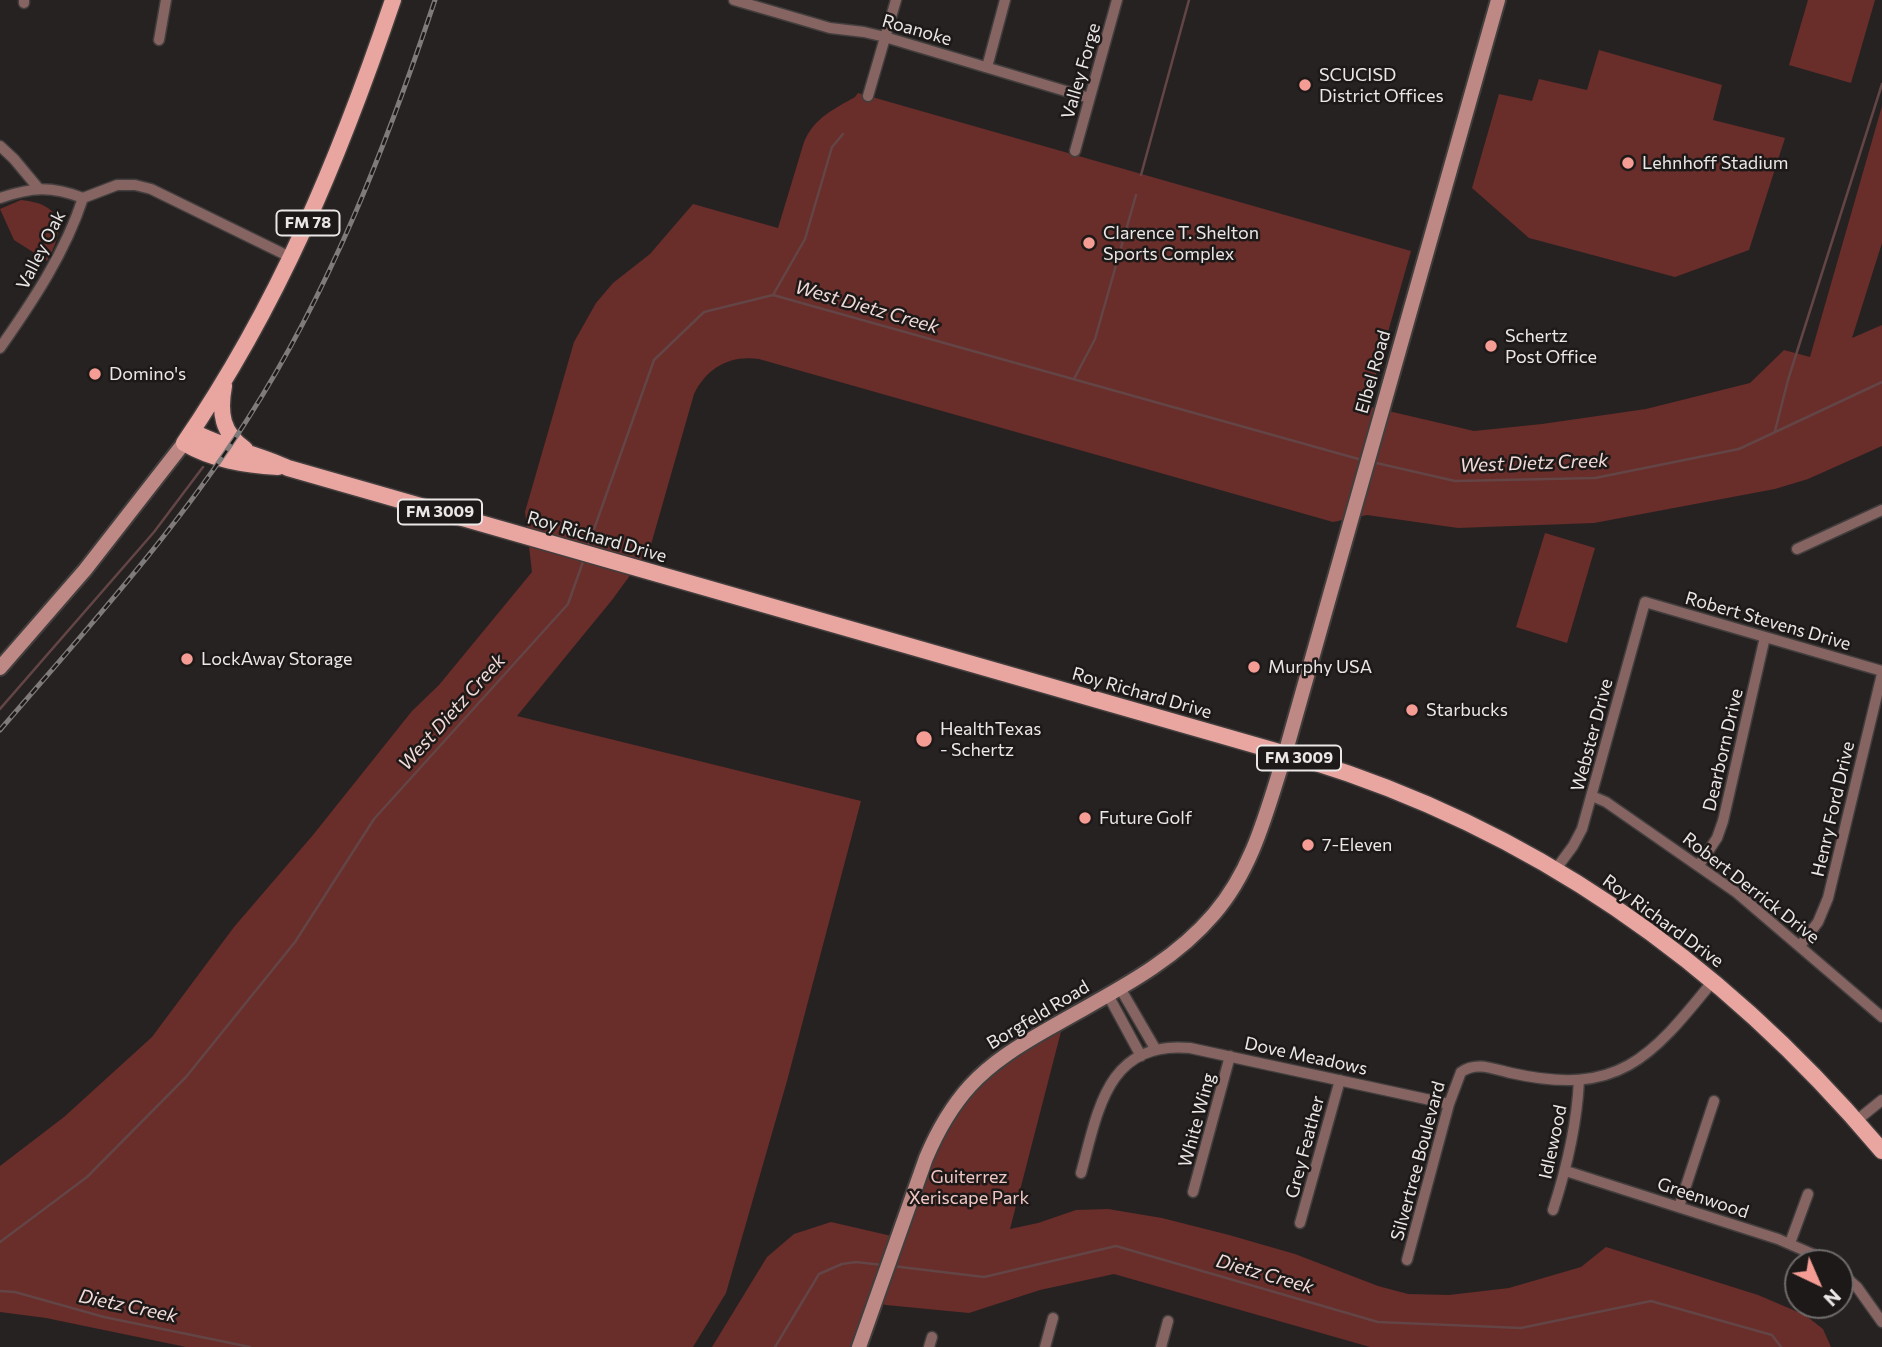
<!DOCTYPE html>
<style>
body{margin:0}
#map{position:relative;width:1882px;height:1347px;overflow:hidden;background:#272222;font-family:Commissioner,sans-serif}
canvas{display:block}
.north{position:absolute;left:1784px;top:1249px;width:70px;height:70px;box-sizing:border-box;background:#1d1918;border:2px solid #6f6b6b;border-radius:50%;rotate:136deg;font-size:19px;font-weight:700;line-height:28px;text-align:center;color:#ebe7e7}
.north::after{content:'';display:block;margin:auto;width:24px;height:32px;background:#f59c94;clip-path:polygon(50% 0,100% 100%,50% 72%,0 100%)}
</style>
<div id="map">
<canvas width="1882" height="1347"></canvas>
<div class="north">N</div>
</div>
<script>
const ctx = document.querySelector('canvas').getContext('2d');
ctx.lineJoin = 'round';
function fill(path, color) { ctx.fillStyle = color; ctx.fill(path, 'evenodd'); }
function strokePath(path, color, width, dash) { ctx.strokeStyle = color; ctx.lineWidth = width; ctx.lineCap = dash ? 'butt' : 'round'; ctx.setLineDash(dash || []); ctx.stroke(path); }
function drawText(font, color, halo, rows, align = 'center') {
  ctx.font = font + ' Commissioner,sans-serif'; ctx.lineWidth = 5; ctx.setLineDash([]); ctx.textBaseline = 'middle'; ctx.strokeStyle = halo; ctx.fillStyle = color; for (const [text, x, y, turn = 0] of rows) {
    ctx.save(); ctx.translate(x, y); ctx.rotate((+turn || 0) * Math.PI / 180); ctx.textAlign = isNaN(turn) ? turn : align; if (halo) ctx.strokeText(text, 0, 0); ctx.fillText(text, 0, 0); ctx.restore();
  }
}
fill(new Path2D(`
 M1808,0H1875L1851,83L1789,65Z
 M1599,50L1722,85L1713,120L1785,138L1749,250L1675,277L1529,238L1472,188L1499,94L1532,101L1539,79L1587,90Z
 M858,93L1411,251L1367,406L1474,431L1542,424L1646,409L1750,383L1784,350L1810,357L1882,106V243L1852,338L1882,325V446L1808,479L1775,489L1594,523L1458,528L1367,515L1333,522L759,359C729,355 707,368 694,394L650,548L612,600L517,716L861,801L787,1081L726,1293L693,1347H186L46,1318L0,1312V1166L64,1117L152,1037L234,927L313,835L412,711L439,685L532,572L525,512L574,342L596,303L613,283L650,254L693,204L778,228L804,142C814,118 834,109 855,97Z
 M21,200C64,204 66,229 47,261L14,240L0,209Z
 M1545,533L1595,548L1567,643L1516,627Z
 M1064,1020L1010,1229L1038,1223L1076,1210L1108,1209L1162,1218L1229,1235L1295,1254L1378,1286L1408,1294L1449,1295L1509,1288L1581,1267L1606,1247L1758,1295L1805,1315L1823,1329L1831,1347H1370L1114,1274L1040,1290L969,1313L886,1305L875,1302L859,1347H712L767,1257L794,1234L831,1222L896,1237L912,1197L970,1086Z`), '#692d2a');
strokePath(new Path2D(`
 M1141,175L1189,0
 M773,295L805,239L832,147L843,134
 M1074,379L1095,339L1136,195
 M1775,431L1788,380L1882,84
 M1372,462L1455,481L1595,478L1739,449L1882,382
 M587,549L654,360L704,312L773,295L1362,460
 M0,709L154,532L203,467
 M0,1242L87,1177L186,1077L295,942L374,819L568,604L584,559
 M892,1266L984,1277L1116,1246L1378,1322L1521,1328L1651,1301L1772,1335L1781,1347
 M0,1291L15,1292L104,1317L250,1347
 M775,1347L819,1274L842,1264L856,1262L882,1265`), '#644546', 2.5);
const street = new Path2D(`
 M734,0L830,28L864,32L885,37L1089,98
 M24,3V0
 M159,40L166,0
 M987,67L1005,0
 M868,96L896,0
 M0,146L14,159L39,189
 M1075,151L1117,0
 M0,198C32,187 51,186 83,198L117,185H135L151,189L292,258
 M0,348C33,301 65,253 83,198
 M1797,549L1882,510
 M1592,796L1606,802L1737,893L1882,1017
 M1699,865L1717,838L1723,821L1765,637
 M1556,869L1573,846L1582,829L1645,602L1882,671
 M1800,946L1818,922L1828,898L1882,674
 M1120,988L1156,1050
 M1108,995L1141,1056
 M1856,1121L1882,1100
 M1566,1171L1778,1239L1817,1256L1827,1263
 M1081,1173C1098,1111 1107,1040 1190,1048L1449,1104
 M1193,1192L1230,1056
 M1679,1207L1714,1101
 M1553,1210C1567,1167 1577,1125 1579,1080
 M1300,1223L1340,1080
 M1790,1243L1808,1194
 M1407,1260L1449,1104L1461,1072C1477,1061 1493,1069 1511,1073C1618,1097 1650,1059 1713,981
 M1840,1272L1857,1287L1882,1322
 M929,1347L932,1337
 M1045,1347L1053,1318
 M1161,1347L1168,1321`);
const secondary = new Path2D(`
 M0,668L85,570L184,443
 M859,1347L926,1158C937,1132 951,1107 970,1086C992,1062 1020,1045 1048,1029C1106,995 1169,967 1214,914C1253,869 1267,810 1285,754L1498,0`);
const primary = new Path2D(`
 M224,386C219,413 222,433 245,449
 M192,431C223,448 256,453 288,468L1307,760C1538,831 1728,968 1882,1151
 M278,467C245,465 213,460 184,443C279,304 339,159 393,0`);
strokePath(street, '#423e3e', 13);
strokePath(secondary, '#423e3e', 18);
strokePath(primary, '#423e3e', 19);
strokePath(street, '#856461', 10);
strokePath(secondary, '#be8984', 14);
strokePath(primary, '#e9a59f', 16);
const rail = new Path2D(`
 M0,730C86,630 176,531 247,420C331,289 386,146 435,0`);
strokePath(rail, '#807b7b', 5);
strokePath(rail, '#1d1918', 2.5, [8]);
for (const [x, y, r, color] of [
 [1305,85,7,"#f59c94"],
 [1628,163,7,"#f59c94"],
 [1089,243,7,"#f59c94"],
 [1491,346,7,"#f59c94"],
 [95,374,7,"#f59c94"],
 [187,659,7,"#f59c94"],
 [1254,667,7,"#f59c94"],
 [1412,710,7,"#f59c94"],
 [924,739,9,"#f59c94"],
 [1085,818,7,"#f59c94"],
 [1308,845,7,"#f59c94"]
]) { const dot = new Path2D(); dot.arc(x, y, r, 0, 2 * Math.PI); ctx.fillStyle = color; ctx.fill(dot); strokePath(dot, '#1d1918', 2.5); }
for (const [x, y, w] of [
 [308,223,63],
 [440,512,84],
 [1299,758,84]
]) { const box = new Path2D(); box.roundRect(x - w / 2, y - 12.5, w, 25, 5); ctx.fillStyle = '#1d1918'; ctx.fill(box); strokePath(box, '#ebe7e7', 2); }
drawText('bold 16px', '#ebe7e7', null, [
 ["FM 78",308,223],
 ["FM 3009",440,512],
 ["FM 3009",1299,758]
]);
drawText('18px', '#ebe7e7', '#1d1918', [
 ["Roanoke",917,30,16],
 ["Valley Forge",1081,71,-74],
 ["Valley Oak",41,250,-63],
 ["Elbel Road",1373,372,-74],
 ["Roy Richard Drive",597,537,16],
 ["Robert Stevens Drive",1768,621,16],
 ["Roy Richard Drive",1142,693,16],
 ["Webster Drive",1592,735,-75],
 ["Dearborn Drive",1723,750,-77],
 ["Henry Ford Drive",1833,809,-77],
 ["Robert Derrick Drive",1751,888,38],
 ["Roy Richard Drive",1663,921,36],
 ["Borgfeld Road",1038,1015,-31],
 ["Dove Meadows",1306,1056,12],
 ["White Wing",1197,1120,-75],
 ["Idlewood",1553,1142,-78],
 ["Grey Feather",1305,1147,-75],
 ["Silvertree Boulevard",1418,1161,-75],
 ["Greenwood",1703,1198,18]
]);
drawText('18px', '#ebe7e7', '#1d1918', [
 ["SCUCISD",1319,75],
 ["District Offices",1319,96],
 ["Lehnhoff Stadium",1642,163],
 ["Clarence T. Shelton",1103,233],
 ["Sports Complex",1103,254],
 ["Schertz",1505,336],
 ["Post Office",1505,357],
 ["Domino's",109,374],
 ["LockAway Storage",201,659],
 ["Murphy USA",1268,667],
 ["Starbucks",1426,710],
 ["HealthTexas",940,729],
 ["- Schertz",940,750],
 ["Future Golf",1099,818],
 ["7-Eleven",1322,845]
], 'left');
drawText('18px', '#f2c6c2', '#1d1918', [
 ["Guiterrez",969,1177],
 ["Xeriscape Park",969,1198]
]);
drawText('italic 19px', '#f1dbd8', '#1d1918', [
 ["West Dietz Creek",867,307,16],
 ["West Dietz Creek",1534,463,-2],
 ["West Dietz Creek",452,712,-48],
 ["Dietz Creek",1265,1274,16],
 ["Dietz Creek",128,1306,12]
]);
</script>
